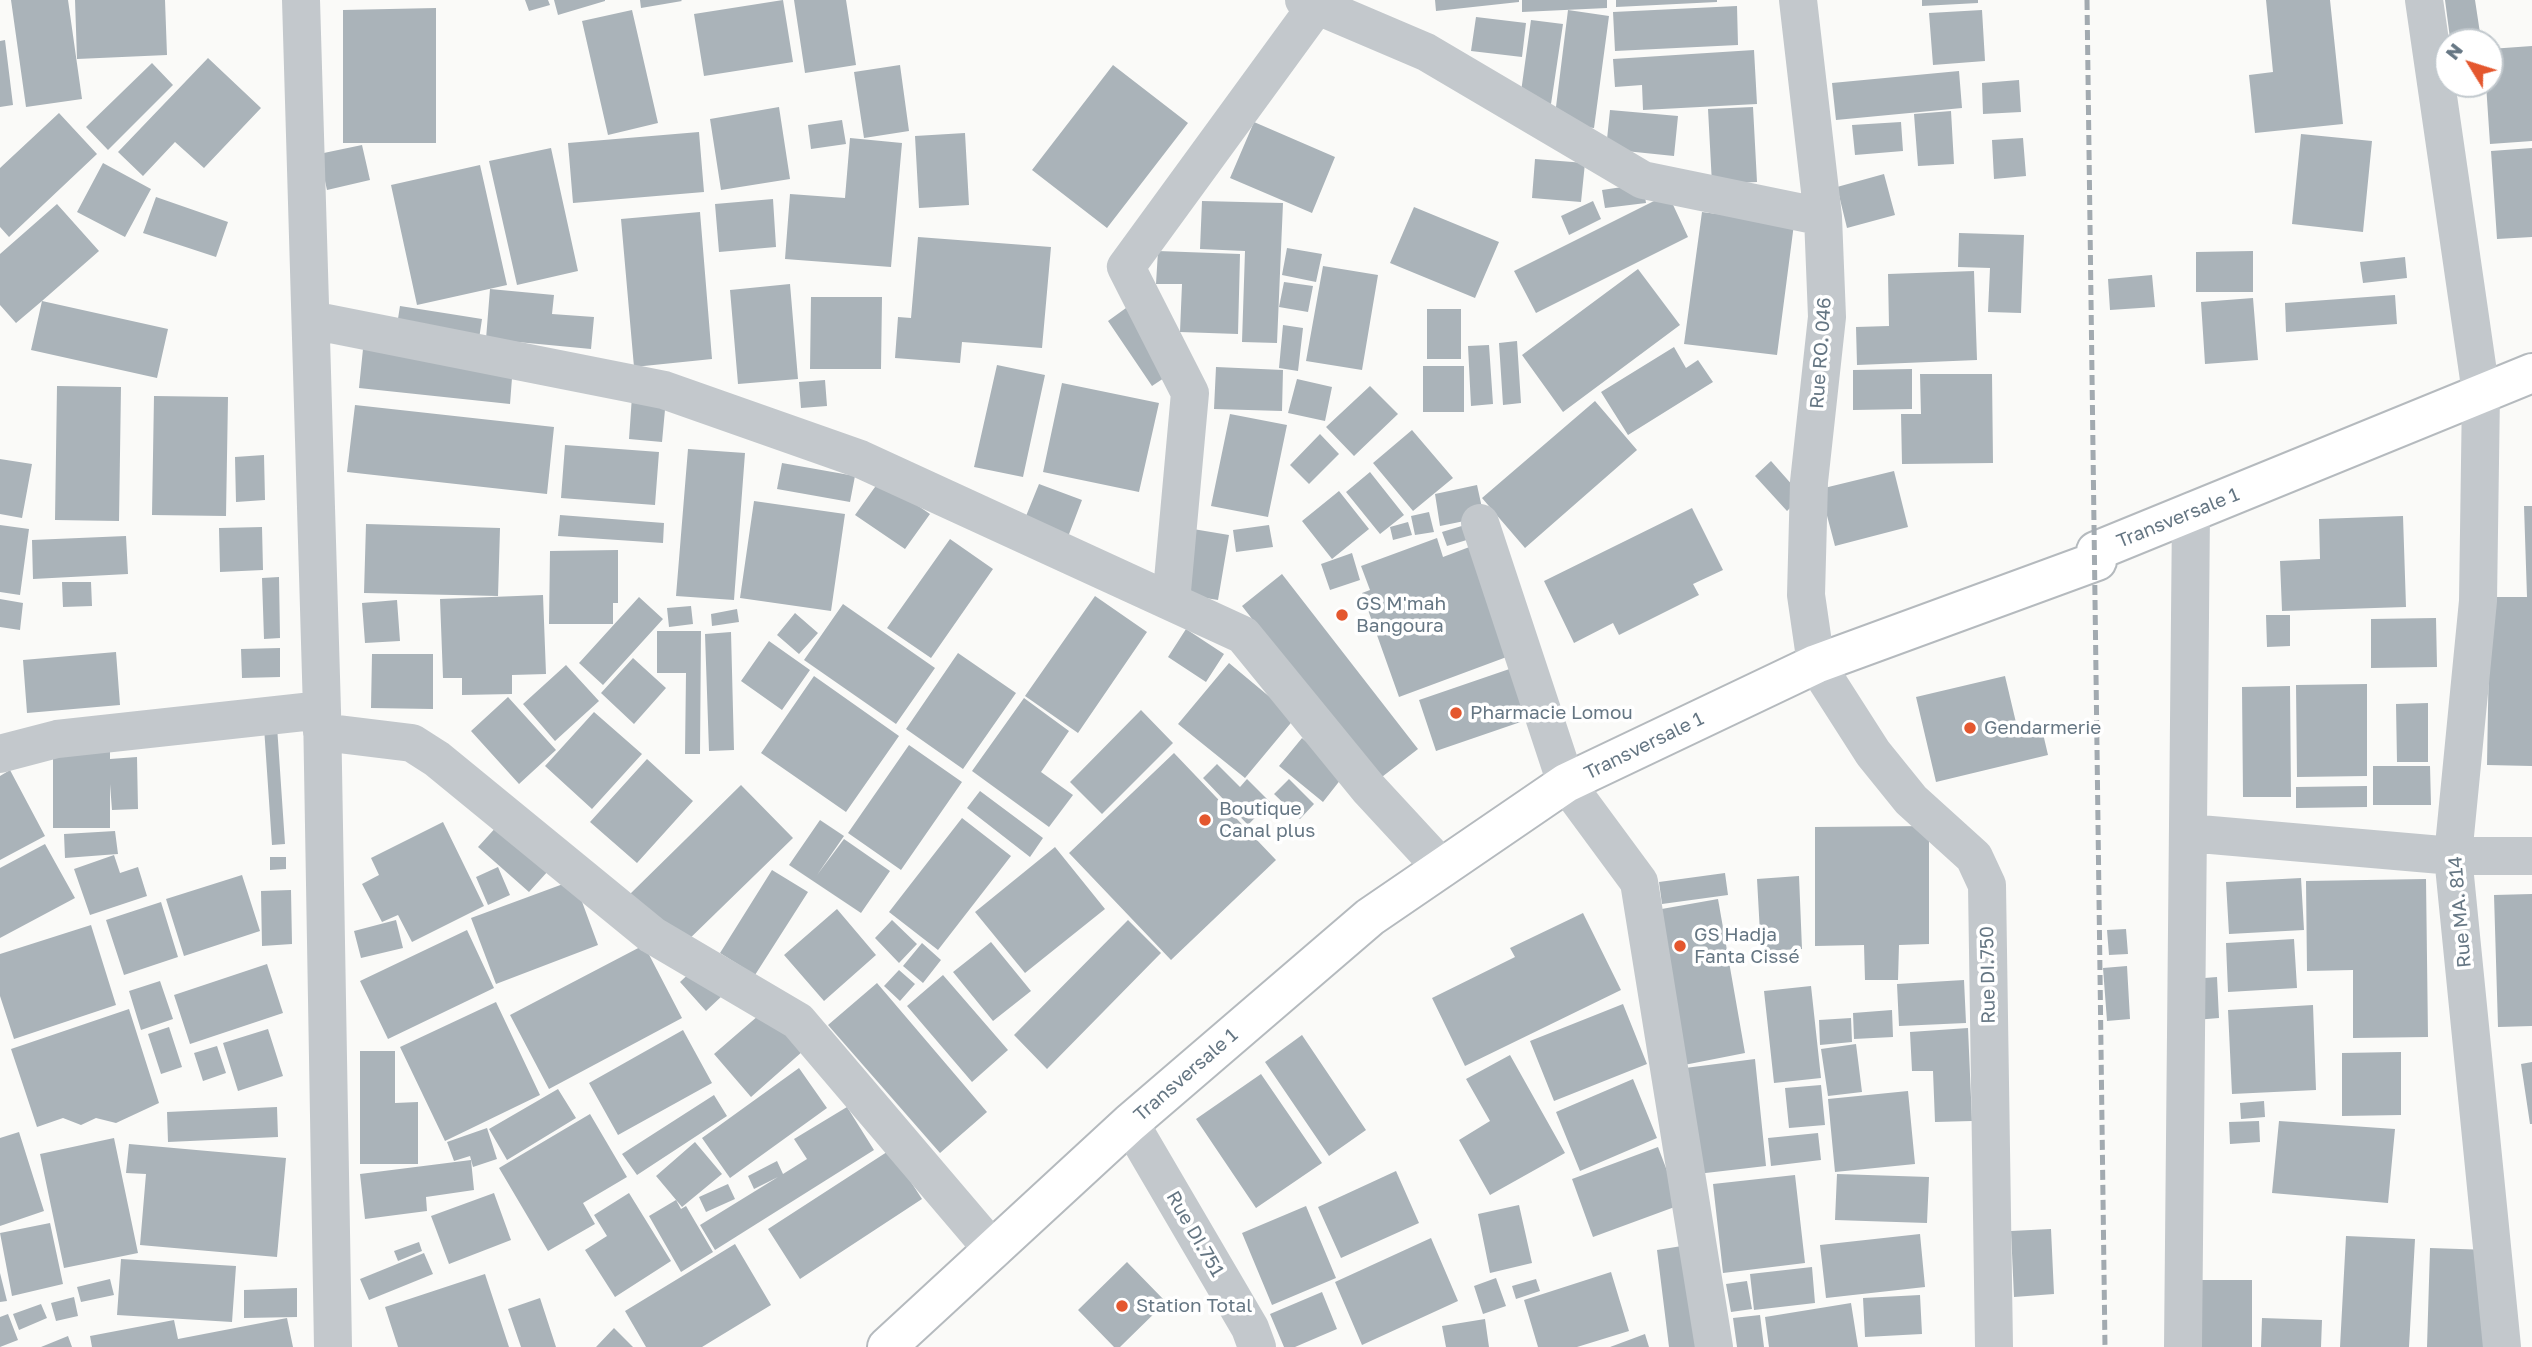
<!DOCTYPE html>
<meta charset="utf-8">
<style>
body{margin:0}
#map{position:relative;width:2532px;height:1347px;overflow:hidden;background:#fafaf8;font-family:"Golos Text",sans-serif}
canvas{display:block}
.north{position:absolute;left:2434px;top:28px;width:70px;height:70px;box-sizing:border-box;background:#fff;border:2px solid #c1c8cd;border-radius:50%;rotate:308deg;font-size:19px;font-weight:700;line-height:28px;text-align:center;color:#657683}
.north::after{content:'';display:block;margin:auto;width:24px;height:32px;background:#e4572e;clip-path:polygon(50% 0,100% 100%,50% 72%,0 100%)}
</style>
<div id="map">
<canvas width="2532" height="1347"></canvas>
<div class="north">N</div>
</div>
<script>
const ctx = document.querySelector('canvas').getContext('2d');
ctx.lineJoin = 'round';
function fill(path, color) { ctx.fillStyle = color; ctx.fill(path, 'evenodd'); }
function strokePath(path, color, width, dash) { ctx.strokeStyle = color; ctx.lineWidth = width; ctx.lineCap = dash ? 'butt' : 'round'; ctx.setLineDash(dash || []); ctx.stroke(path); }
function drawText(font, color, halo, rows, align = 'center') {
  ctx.font = font + ' "Golos Text",sans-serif'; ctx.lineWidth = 7; ctx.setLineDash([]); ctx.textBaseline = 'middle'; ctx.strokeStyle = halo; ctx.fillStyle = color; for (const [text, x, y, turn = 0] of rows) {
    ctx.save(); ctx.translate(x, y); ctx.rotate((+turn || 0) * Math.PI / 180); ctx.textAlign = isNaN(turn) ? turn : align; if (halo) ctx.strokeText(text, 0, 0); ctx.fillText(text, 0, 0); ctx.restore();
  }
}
fill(new Path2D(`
 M11,0H68L82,99L26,107Z
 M75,0H165L167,55L77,59Z
 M525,0H548L550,5L529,11Z
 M554,0H605V1L558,15Z
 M640,0H681L682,1L641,8Z
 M783,0L793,62L704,76L694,14Z
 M794,0H846L856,65L805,73Z
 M1435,0H1519V2L1436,11Z
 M1522,0H1607V8L1522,12Z
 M1616,0H1717V2L1616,7Z
 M1922,0H1978V3L1922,6Z
 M2266,0H2330L2343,124L2255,133L2249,75L2273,72Z
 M2445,0H2475L2480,33L2450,38Z
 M1737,6L1738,45L1615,51L1613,12Z
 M436,8V143H343V10Z
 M632,10L658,123L608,135L582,21Z
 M1568,10L1609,16L1594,128L1554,123Z
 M1982,10L1985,61L1933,65L1929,13Z
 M1476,17L1526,23L1522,57L1471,51Z
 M1531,20L1563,24L1551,104L1520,99Z
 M5,40L13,105L0,107V41Z
 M2532,46V141L2490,144L2486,84H2490V49Z
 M1754,50L1757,104L1643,110L1642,85L1615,87L1613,59Z
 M208,58L261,108L204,168L175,142L143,176L118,152Z
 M152,63L173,85L108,150L86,127Z
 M900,65L909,131L864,138L854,72Z
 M1113,65L1188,123L1107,228L1032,170Z
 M1959,71L1962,108L1836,120L1832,83Z
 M2019,80L2021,112L1983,114L1982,83Z
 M779,107L790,179L721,190L710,119Z
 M1753,107L1757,182L1712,184L1708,109Z
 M1610,110L1678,116L1674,156L1606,149Z
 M1951,111L1954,164L1918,166L1914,114Z
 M59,113L97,154L9,237L0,227V168Z
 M842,120L846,144L811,149L808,125Z
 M1254,122L1335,157L1312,213L1230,178Z
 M1901,122L1903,151L1855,155L1852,125Z
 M699,132L704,192L573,203L568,143Z
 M965,133L969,205L919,208L915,136Z
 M2301,134L2372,141L2363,232L2292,224Z
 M850,138L902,143L891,267L785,259L790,194L845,198Z
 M2023,138L2026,176L1994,179L1992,140Z
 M362,145L370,180L327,190L319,154Z
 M551,148L578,271L517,285L489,161Z
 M2532,148V237L2497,239L2491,151Z
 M1535,159L1585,163L1581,202L1532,198Z
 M103,163L151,189L125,237L77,212Z
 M480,165L507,285L417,305L391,185Z
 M1884,174L1895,215L1847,228L1837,187Z
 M1643,184L1646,203L1605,208L1602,190Z
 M1668,194L1688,237L1536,313L1514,271Z
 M156,197L228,222L216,257L143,233Z
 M773,199L776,247L719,252L715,204Z
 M1202,201L1283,203L1277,343L1242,342L1245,251L1200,249Z
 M1593,201L1601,219L1569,235L1561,216Z
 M57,204L99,251L42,301L168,329L157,378L31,350L42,301L16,323L0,305V254Z
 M1414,207L1499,242L1475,298L1390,263Z
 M700,212L712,359L634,367L621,219Z
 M1702,212L1794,224L1777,355L1684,344Z
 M1959,233L2024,235L2021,313L1988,312L1990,268L1958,267Z
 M918,237L1051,247L1042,348L962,342L960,363L895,358L898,317L911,318Z
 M1287,248L1322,254L1316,282L1282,275Z
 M1158,251L1240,254L1238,334L1180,332L1182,284H1156Z
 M2253,251V292H2196V252Z
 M2405,257L2407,278L2363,283L2360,262Z
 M1323,266L1378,275L1362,370L1306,361Z
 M1638,269L1680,325L1563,412L1522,355Z
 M1974,271L1977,360L1857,365L1856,327L1889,326L1888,274Z
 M2152,275L2155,307L2110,310L2108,279Z
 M1284,282L1313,286L1308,312L1279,307Z
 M790,284L798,379L738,384L730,290Z
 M490,289L554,295L552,314L594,317L591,349L486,339Z
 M2395,295L2397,324L2286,332L2285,303Z
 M811,297H882L881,369H810Z
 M2253,298L2258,360L2205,364L2201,302Z
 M400,306L482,319L479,339L397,325Z
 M1126,308L1170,374L1152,386L1108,321Z
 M1427,309H1461V359H1427Z
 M1283,325L1303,328L1298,371L1279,368Z
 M1517,341L1521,403L1503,405L1499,343Z
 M1489,345L1493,404L1471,406L1468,346Z
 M1674,347L1686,368L1698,360L1713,382L1628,435L1601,392Z
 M363,349L513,365L510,404L359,388Z
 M997,365L1045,375L1023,477L974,467Z
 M1423,366H1464V412H1423Z
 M1216,367L1283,370L1282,411L1214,409Z
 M1912,369V409L1853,410V370Z
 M1920,374H1992L1993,463L1902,464L1901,414H1921Z
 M1297,379L1332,387L1325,421L1288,413Z
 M825,380L827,406L801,408L799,382Z
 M1062,383L1159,403L1139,492L1043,472Z
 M57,386L121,387L119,521L55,520Z
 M1370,386L1398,414L1354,456L1326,427Z
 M154,396L228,397L226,516L152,515Z
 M632,396L666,399L662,442L629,439Z
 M1595,401L1637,450L1525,548L1482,498Z
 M355,405L554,427L547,494L347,472Z
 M1230,414L1287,425L1268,517L1211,506Z
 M1412,430L1453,478L1413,511L1373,463Z
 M1320,434L1339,454L1309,484L1290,465Z
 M565,445L659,452L655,505L561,498Z
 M688,449L745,453L734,600L676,596Z
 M264,455L265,500L236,502L235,457Z
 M0,459L32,464L22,518L0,514Z
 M1771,461L1802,496L1787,511L1755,476Z
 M782,463L855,476L850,502L777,489Z
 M1894,471L1908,527L1835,546L1820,489Z
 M1370,472L1404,515L1380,534L1346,492Z
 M880,480L930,514L905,549L855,515Z
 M1039,484L1082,500L1066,542L1022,526Z
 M1477,485L1484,517L1440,526L1435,494Z
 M1339,491L1369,529L1332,559L1302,521Z
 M754,501L845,514L831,611L740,598Z
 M2524,506H2532V766L2487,765L2490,597H2527Z
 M1692,508L1723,570L1693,584L1699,595L1619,635L1613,623L1574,643L1544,581Z
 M1429,512L1434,532L1415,535L1411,516Z
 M560,515L664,523L663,543L558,536Z
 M2403,516L2406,607L2282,611L2280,561L2320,559L2319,519Z
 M1408,522L1412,535L1393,540L1390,527Z
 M366,524L500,528L498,596L364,593Z
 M0,525L29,529L20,595L0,592Z
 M1269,525L1273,547L1236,552L1233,530Z
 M1465,525L1470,539L1447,546L1442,532Z
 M262,527L263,570L220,572L219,528Z
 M1193,529L1229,535L1218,600L1181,594Z
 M126,536L128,574L33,579L32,540Z
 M1437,538L1443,557L1472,546L1512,655L1399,697L1362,593L1370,590L1361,566Z
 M950,539L993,569L931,658L887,628Z
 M618,550V603H613V624H549L550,551Z
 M1352,553L1360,580L1330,590L1321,564Z
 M1282,574L1418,749L1378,780L1242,606Z
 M279,577L280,638L264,639L262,578Z
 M62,582H91L92,606L63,607Z
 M543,595L546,674L512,675V694L462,695V678H443L440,599Z
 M1095,596L1147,632L1078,733L1025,696Z
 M639,597L663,619L603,685L579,663Z
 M0,599L23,603L20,630L0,627Z
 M397,600L400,641L365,643L362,603Z
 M843,604L935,668L896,724L804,660Z
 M691,606L693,624L669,627L667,608Z
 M737,609L739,622L712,626L711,614Z
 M795,613L818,633L799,654L777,635Z
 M2266,615H2290V646L2267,647Z
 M2436,618L2437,667L2371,668V619Z
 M1186,629L1224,654L1206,682L1168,657Z
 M657,631H701L700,754H685L686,673H657Z
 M731,632L734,750L709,751L705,634Z
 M769,641L810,670L782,710L741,681Z
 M280,648V677L242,678L241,649Z
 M116,652L120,705L27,713L23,660Z
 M958,653L1016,693L963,769L906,729Z
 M372,654H433V709L371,708Z
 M633,658L666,688L634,724L601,693Z
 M1229,663L1295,718L1245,778L1178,724Z
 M1524,664L1541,715L1436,751L1419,700Z
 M566,665L599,701L555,741L523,704Z
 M814,676L899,736L846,812L761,753Z
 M2005,676L2018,731L2041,725L2048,755L1936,782L1916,697Z
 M2367,684V776L2297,777L2296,685Z
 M2290,686L2291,797H2243L2242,687Z
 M508,697L556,750L519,784L471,731Z
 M1024,698L1069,731L1041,772L1073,795L1049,827L972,771Z
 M2428,703V762H2397L2396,704Z
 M1141,710L1173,743L1102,814L1070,782Z
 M594,712L642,754L592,809L545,766Z
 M277,726L285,844L272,845L264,727Z
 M1302,738L1345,774L1323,802L1279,766Z
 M909,745L962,782L901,870L848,833Z
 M53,747H110V759L137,757L138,809L112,810L110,784V828H53Z
 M1174,753L1276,860L1171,960L1069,853Z
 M647,759L693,801L637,863L590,822Z
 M1217,764L1240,787L1247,779L1270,802L1248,825L1203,778Z
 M2373,766H2430L2431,805H2373Z
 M10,770L45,836L0,860V776Z
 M1289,779L1314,804L1300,819L1274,794Z
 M741,785L793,838L681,947L630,894Z
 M2367,786V807L2296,808V787Z
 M980,791L1043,838L1030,857L967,808Z
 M962,818L1011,856L938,950L889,912Z
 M820,820L844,836L817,875L844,839L890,871L861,913L789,865Z
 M443,822L484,906L412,942L398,915L382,922L362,884L379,875L371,858Z
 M499,824L549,870L529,892L478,847Z
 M1929,826V944L1899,945L1898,980H1865L1864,945L1815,946V827Z
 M115,831L118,854L65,858L64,834Z
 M45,844L75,898L0,938V868Z
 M1055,847L1105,909L1025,973L975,912Z
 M114,855L120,873L138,867L147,896L90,915L74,869Z
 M270,857H286V869L270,870Z
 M498,867L510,895L488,905L476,877Z
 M772,870L808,892L755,975L720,953Z
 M1725,873L1728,895L1662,904L1659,882Z
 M242,875L260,931L184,956L166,899Z
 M1799,876L1802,949L1761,951L1757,879Z
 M2301,878L2304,930L2229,934L2226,882Z
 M2426,879L2428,1037L2353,1038V970L2307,971L2306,881Z
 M574,880L598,945L496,984L471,918Z
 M291,890L292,944L262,946L261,891Z
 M2532,894V1026L2498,1027L2494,895Z
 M1718,899L1745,1053L1684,1065L1656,910Z
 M161,902L178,957L124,975L106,920Z
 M837,909L876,955L824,1001L784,955Z
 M1583,913L1621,990L1465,1066L1432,998L1515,957L1510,948Z
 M396,920L403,948L361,958L354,931Z
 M892,920L917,944L899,963L875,938Z
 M1128,920L1161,953L1047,1069L1014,1035Z
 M91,925L116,1005L14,1039L0,996V954Z
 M2126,929L2128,954L2109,955L2107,930Z
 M467,930L494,988L388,1039L360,981Z
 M2294,939L2297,988L2228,992L2226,943Z
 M991,942L1031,991L993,1021L953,972Z
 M922,943L941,960L923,983L903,966Z
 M644,945L682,1018L549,1089L510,1015Z
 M267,964L283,1013L190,1044L174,995Z
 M697,966L723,995L706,1011L680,982Z
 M2127,966L2130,1019L2107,1021L2103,968Z
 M899,970L915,984L900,1001L884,986Z
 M943,975L1008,1050L972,1082L907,1006Z
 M2217,977L2219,1018L2195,1020L2192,979Z
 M1964,980L1966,1023L1899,1026L1897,984Z
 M160,981L173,1019L141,1030L129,991Z
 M877,983L987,1112L940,1153L828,1025Z
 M1811,986L1821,1078L1774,1083L1764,991Z
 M496,1002L540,1095L445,1141L400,1047Z
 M1623,1004L1647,1064L1554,1101L1530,1041Z
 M2313,1005L2316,1090L2232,1094L2228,1010Z
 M129,1009L159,1103L116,1123L96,1118L81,1125L63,1118L37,1127L11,1049Z
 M766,1009L803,1051L751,1097L714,1054Z
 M1892,1010L1893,1037L1854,1039L1853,1013Z
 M1851,1018L1852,1042L1820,1045L1819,1020Z
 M169,1027L182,1067L161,1074L148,1034Z
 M1968,1028L1972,1121L1935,1122L1933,1071H1912L1910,1032Z
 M268,1029L283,1076L238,1091L223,1043Z
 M683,1030L712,1083L618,1135L589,1083Z
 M1302,1035L1366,1130L1329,1156L1265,1062Z
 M1856,1044L1862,1092L1828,1096L1821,1049Z
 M217,1046L226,1073L203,1081L194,1053Z
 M360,1051H395V1103L418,1102V1164H360Z
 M2401,1052V1115L2342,1116V1053Z
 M1510,1055L1565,1153L1490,1195L1459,1140L1490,1121L1466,1079Z
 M1755,1059L1766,1166L1697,1174L1685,1068Z
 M2532,1062V1124H2530L2521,1064Z
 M799,1068L827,1108L730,1178L702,1138Z
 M1261,1074L1322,1163L1256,1208L1196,1119Z
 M1633,1079L1657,1138L1580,1171L1556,1112Z
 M1821,1085L1825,1125L1789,1128L1785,1088Z
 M558,1089L576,1118L507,1160L489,1129Z
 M1908,1091L1915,1164L1835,1172L1828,1099Z
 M714,1095L727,1116L637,1175L622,1154Z
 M2264,1101L2265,1117L2241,1119L2240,1103Z
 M277,1107L278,1137L168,1142L167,1112Z
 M847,1107L874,1150L715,1250L700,1225L778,1177L754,1189L748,1176L777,1161L783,1174L807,1159L794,1139Z
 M590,1114L627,1177L583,1203L595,1224L548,1251L499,1168Z
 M2259,1121L2260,1142L2230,1144L2229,1122Z
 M2279,1121L2395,1129L2388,1203L2272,1193Z
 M487,1128L497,1159L473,1167L470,1156L454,1161L447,1142Z
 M19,1132L44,1211L0,1226V1138Z
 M1818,1133L1821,1160L1771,1166L1768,1138Z
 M114,1138L138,1253L64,1268L40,1154Z
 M695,1142L722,1174L682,1207L656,1176Z
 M129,1144L286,1158L277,1257L140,1245L146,1174L126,1173Z
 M1658,1147L1680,1205L1593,1237L1572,1179Z
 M890,1150L922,1199L800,1279L768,1229Z
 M471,1160L474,1190L426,1197L427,1211L365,1219L360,1174Z
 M1396,1171L1419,1223L1341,1258L1318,1207Z
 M1837,1174L1929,1177L1927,1223L1835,1220Z
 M1795,1175L1805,1263L1723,1273L1713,1184Z
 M728,1184L735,1199L706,1212L699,1197Z
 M494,1193L511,1240L449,1264L431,1216Z
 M629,1193L671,1261L615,1297L585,1250L607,1236L594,1215Z
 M676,1200L681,1209L686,1206L713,1252L681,1272L649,1216Z
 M1519,1205L1532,1263L1490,1273L1478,1214Z
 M1306,1206L1336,1278L1272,1305L1242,1233Z
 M50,1223L63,1284L12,1296L0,1233Z
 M2051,1229L2054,1294L2014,1297L2011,1231Z
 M1920,1234L1925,1287L1826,1298L1820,1245Z
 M2346,1236L2415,1239L2409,1347H2340Z
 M1431,1238L1458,1301L1362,1345L1335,1282Z
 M419,1242L422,1251L398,1261L394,1251Z
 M735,1244L771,1305L702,1347H646L625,1311Z
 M1688,1245L1702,1347H1669L1657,1250Z
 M2430,1248L2490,1250L2488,1347H2427Z
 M424,1253L433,1274L369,1300L360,1279Z
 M121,1259L236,1266L232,1322L117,1315Z
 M1127,1262L1166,1302L1120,1347H1114L1078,1310Z
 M1812,1267L1815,1303L1754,1310L1750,1274Z
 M1611,1272L1629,1331L1577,1347H1538L1524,1300Z
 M0,1273L7,1301L0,1302Z
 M485,1274L509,1347H398L385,1307Z
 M1496,1278L1506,1306L1483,1314L1474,1286Z
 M110,1279L114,1295L81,1302L77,1287Z
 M1536,1279L1540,1291L1516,1299L1512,1286Z
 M2202,1280H2252V1347H2202Z
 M1747,1281L1752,1309L1731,1312L1726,1284Z
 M297,1288V1317L244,1318V1290Z
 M1322,1292L1337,1329L1295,1347H1284L1270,1314Z
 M1920,1295L1922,1334L1865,1337L1863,1298Z
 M74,1297L78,1316L56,1321L51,1303Z
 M540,1298L556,1347H521L508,1309Z
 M1851,1303L1858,1347H1769L1765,1317Z
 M41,1304L47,1318L19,1330L13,1314Z
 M8,1314L18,1340L0,1347V1317Z
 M1760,1315L1764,1347H1737L1733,1318Z
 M287,1318L293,1347H92L90,1336L174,1320L178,1339Z
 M2262,1318L2322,1320L2321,1347H2261Z
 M1485,1319L1489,1347H1446L1442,1326Z
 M614,1328L633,1347H596Z
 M1645,1334L1649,1347H1610Z
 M68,1336L72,1347H41Z`), '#aab3b9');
const major = new Path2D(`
 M887,1347L1130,1123L1370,917L1566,783L1816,664L2097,561L2096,551L2532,373`);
strokePath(major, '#b5babe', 42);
strokePath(new Path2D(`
 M301,0L322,710L333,1347
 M1304,0L1426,52L1643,180L1823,217
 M1798,0L1823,217L1827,317L1809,482L1806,595L1816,664L1873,753L1911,800L1974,857L1987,885L1994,1347
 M2424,0L2481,393L2478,601L2453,856L2502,1347
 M311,320L664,390L860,459L1243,635L1368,788L1442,868
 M1480,523L1566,783L1639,882L1714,1347
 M1171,602L1190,393L1126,267L1317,5
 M322,732L412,743L437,759L652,935L798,1021L993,1250
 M0,754L57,739L322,710
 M2188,833L2453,856H2532
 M1130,1123L1250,1328L1257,1347
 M2183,1347L2191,512`), '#c3c8cc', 38);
strokePath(major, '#fff', 38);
strokePath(new Path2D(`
 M2087,0L2105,1347`), '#a2aab0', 5, [10, 5]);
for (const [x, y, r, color] of [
 [1342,615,7,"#e4572e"],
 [1456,713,7,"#e4572e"],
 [1970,728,7,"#e4572e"],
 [1205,820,7,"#e4572e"],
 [1680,946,7,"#e4572e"],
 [1122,1306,7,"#e4572e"]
]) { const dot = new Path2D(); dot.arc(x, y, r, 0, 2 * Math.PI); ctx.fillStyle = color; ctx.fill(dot); strokePath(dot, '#fff', 2.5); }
drawText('19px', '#657683', '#fff', [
 ["Rue RO. 046",1821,353,-86],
 ["Transversale 1",2178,518,-22],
 ["Transversale 1",1644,746,-26],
 ["Rue MA. 814",2460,912,-95],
 ["Rue DI.750",1988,975,-91],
 ["Transversale 1",1186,1075,-41],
 ["Rue DI.751",1195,1234,60]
]);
drawText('19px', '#657683', '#fff', [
 ["GS M'mah",1356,604],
 ["Bangoura",1356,626],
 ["Pharmacie Lomou",1470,713],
 ["Gendarmerie",1984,728],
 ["Boutique",1219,809],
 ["Canal plus",1219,831],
 ["GS Hadja",1694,935],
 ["Fanta Cissé",1694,957],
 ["Station Total",1136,1306]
], 'left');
</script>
